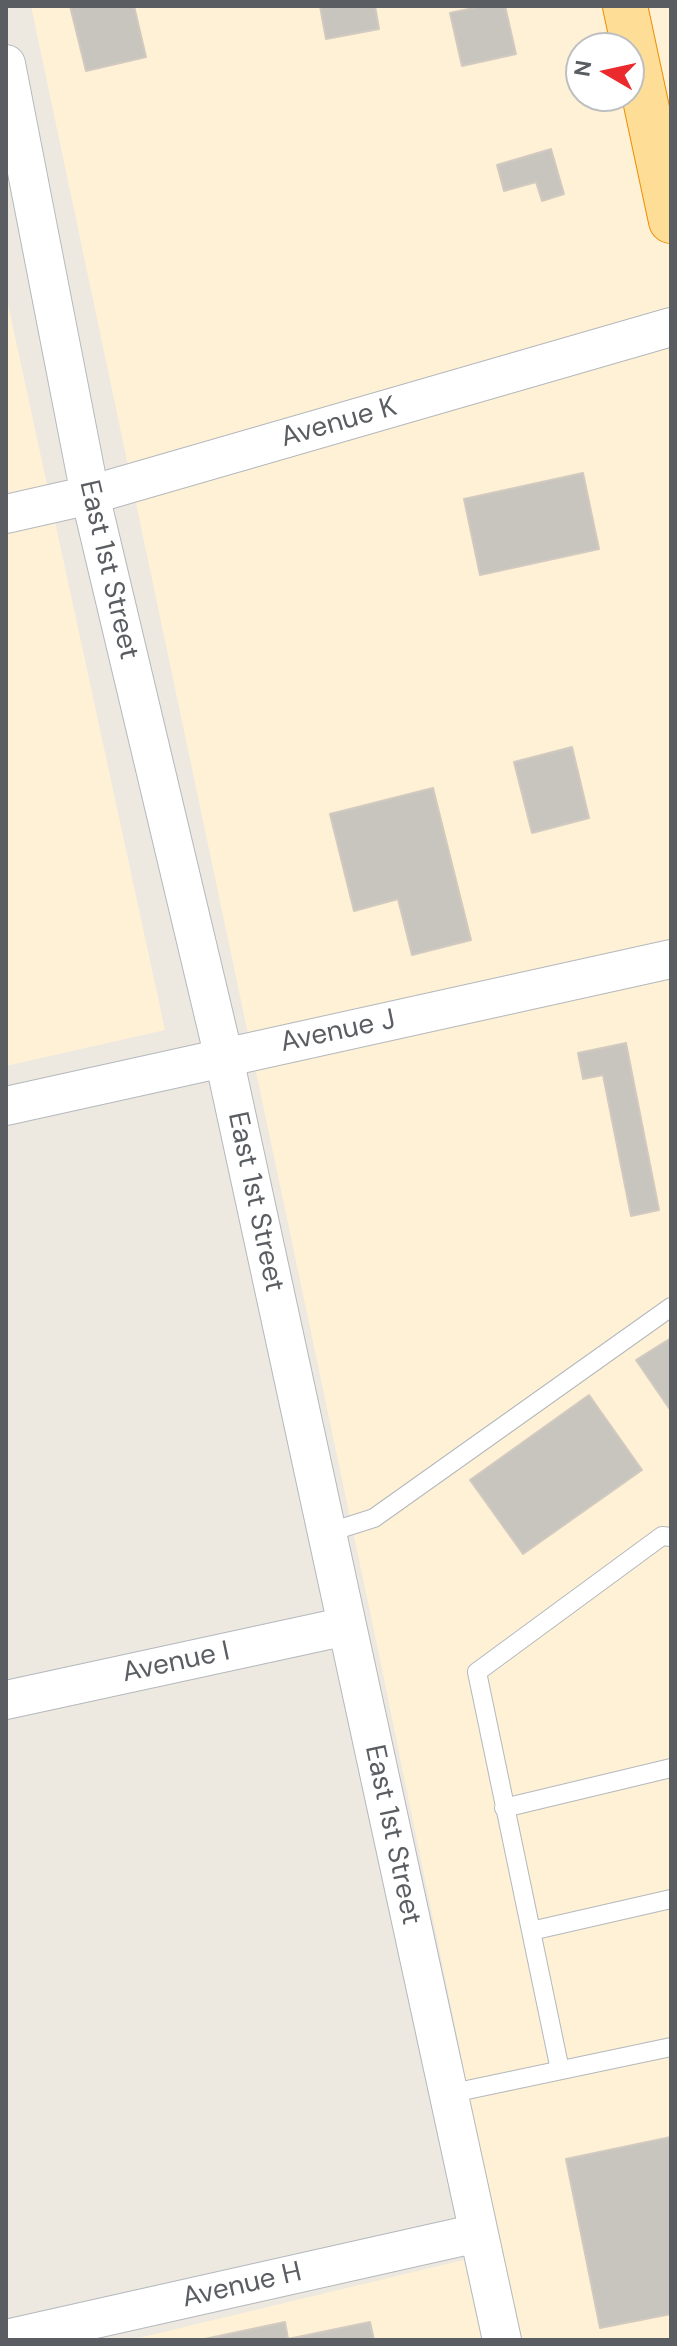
<!DOCTYPE html>
<style>
body{margin:0}
#map{position:relative;width:677px;height:2346px;overflow:hidden;background:#ede9e1;font-family:"DM Sans",sans-serif}
canvas{display:block}
.frame{position:absolute;inset:0;border:8px solid #5a5e62;pointer-events:none}
.north{position:absolute;left:565px;top:32px;width:80px;height:80px;box-sizing:border-box;background:#fff;border:2px solid #bdbfc0;border-radius:50%;rotate:279deg;font-size:22px;font-weight:700;line-height:32px;text-align:center;color:#5a5e62}
.north::after{content:'';display:block;margin:auto;width:28px;height:36px;background:#ea2a2d;clip-path:polygon(50% 0,100% 100%,50% 72%,0 100%)}
</style>
<div id="map">
<canvas width="677" height="2346"></canvas>
<div class="frame"></div>
<div class="north">N</div>
</div>
<script>
const ctx = document.querySelector('canvas').getContext('2d');
ctx.lineJoin = 'round';
function fill(path, color) { ctx.fillStyle = color; ctx.fill(path, 'evenodd'); }
function strokePath(path, color, width, dash) { ctx.strokeStyle = color; ctx.lineWidth = width; ctx.lineCap = dash ? 'butt' : 'round'; ctx.setLineDash(dash || []); ctx.stroke(path); }
function drawText(font, color, halo, rows, align = 'center') {
  ctx.font = font + ' "DM Sans",sans-serif'; ctx.lineWidth = 6; ctx.setLineDash([]); ctx.textBaseline = 'middle'; ctx.strokeStyle = halo; ctx.fillStyle = color; for (const [text, x, y, turn = 0] of rows) {
    ctx.save(); ctx.translate(x, y); ctx.rotate((+turn || 0) * Math.PI / 180); ctx.textAlign = isNaN(turn) ? turn : align; if (halo) ctx.strokeText(text, 0, 0); ctx.fillText(text, 0, 0); ctx.restore();
  }
}
fill(new Path2D(`
 M31,6H671V2340H130L501,2251L377,1645ZM581,48H629V96H581Z
 M6,295L165,1030L6,1066Z`), '#fef1d5');
const building = new Path2D(`
 M70,6H134L146,57L86,71Z
 M320,6H375L379,29L326,39Z
 M483,6H505L516,54L462,66L450,13Z
 M551,149L564,194L542,201L536,182L504,191L497,165Z
 M583,473L599,549L480,575L464,499Z
 M572,747L589,818L532,833L514,762Z
 M433,788L471,940L412,955L398,899L354,911L330,814Z
 M626,1043L659,1210L631,1216L603,1075L583,1079L578,1053Z
 M671,1338V1411L636,1360Z
 M589,1395L642,1470L523,1554L470,1480Z
 M671,2137V2314L600,2328L566,2159Z
 M285,2322L288,2339L370,2322L374,2340H200Z`);
fill(building, '#c8c4be');
strokePath(building, '#d2cac0', 2);
const service = new Path2D(`
 M327,1533L374,1518L671,1307
 M504,1808L671,1768
 M531,1931L671,1899
 M560,2070L477,1672L662,1536L671,1537
 M448,2094L671,2047`);
const minor = new Path2D(`
 M6,64L90,495L224,1058L502,2340
 M6,514L90,495L671,327
 M6,1106L671,959
 M6,1700L347,1626
 M6,2339L478,2233`);
const trunk = new Path2D(`
 M625,6L671,221`);
strokePath(service, '#b4b8bc', 20);
strokePath(minor, '#b4b8bc', 40);
strokePath(trunk, '#ee8d00', 46);
strokePath(service, '#fff', 18);
strokePath(minor, '#fff', 38);
strokePath(trunk, '#fede96', 44);
drawText('28px', '#5a5e62', '#fff', [
 ["Avenue K",339,423,-16],
 ["East 1st Street",108,570,77],
 ["Avenue J",338,1032,-12],
 ["East 1st Street",255,1202,78],
 ["Avenue I",176,1663,-12],
 ["East 1st Street",392,1835,78],
 ["Avenue H",242,2286,-13]
]);
</script>
